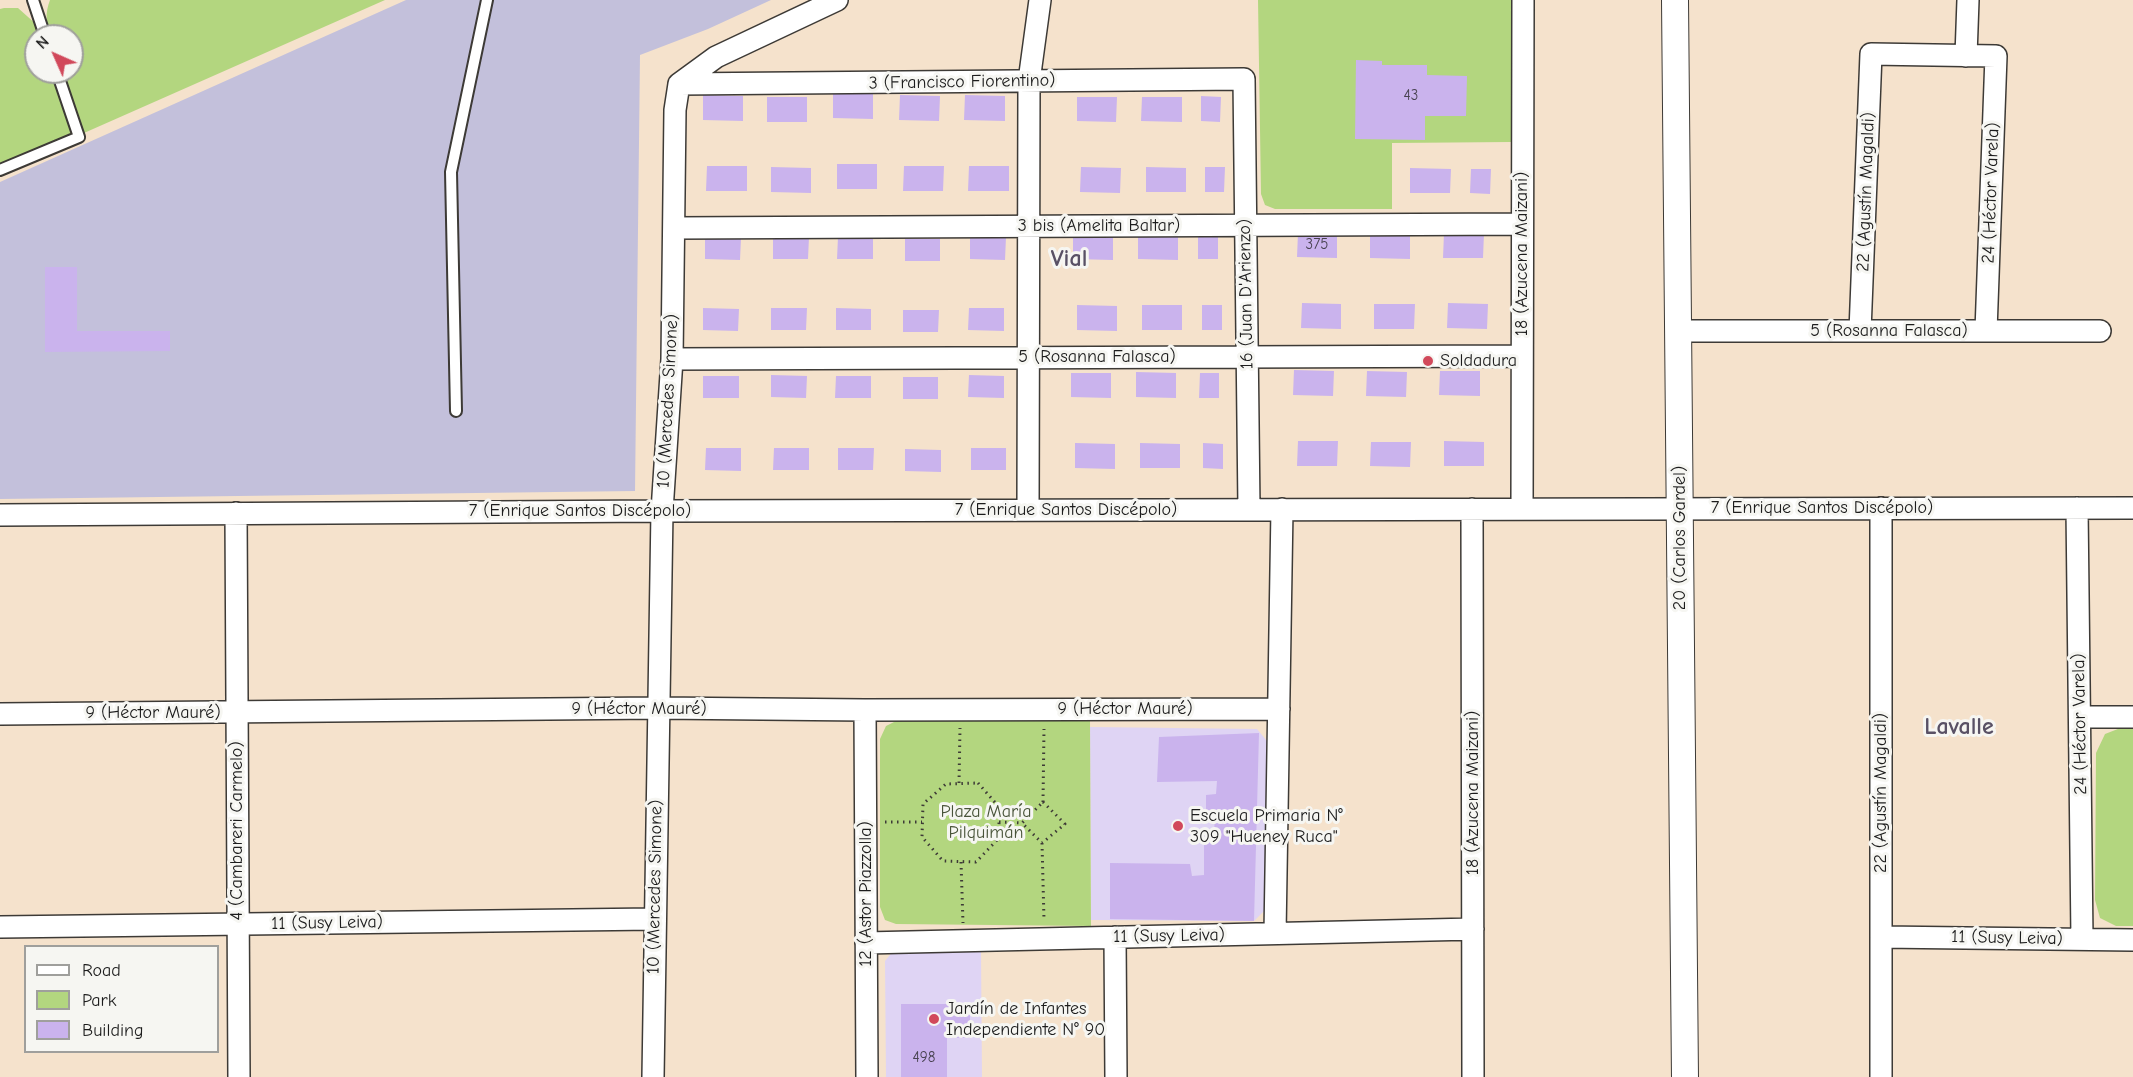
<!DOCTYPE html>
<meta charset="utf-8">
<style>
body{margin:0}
#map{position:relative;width:2133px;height:1077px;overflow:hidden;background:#f5e2cc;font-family:"Comic Neue",sans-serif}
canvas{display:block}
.legend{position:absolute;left:24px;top:945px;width:195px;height:108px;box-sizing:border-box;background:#f6f6f2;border:2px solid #9f9f9c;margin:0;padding:8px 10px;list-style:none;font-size:18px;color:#1c1c1c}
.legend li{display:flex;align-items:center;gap:12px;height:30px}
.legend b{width:30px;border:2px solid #9f9f9c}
.north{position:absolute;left:24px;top:24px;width:60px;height:60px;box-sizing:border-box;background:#f6f6f2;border:2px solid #9f9f9c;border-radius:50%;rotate:315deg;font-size:16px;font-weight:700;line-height:24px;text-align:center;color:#1c1c1c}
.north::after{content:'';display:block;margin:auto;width:21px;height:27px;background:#d1495b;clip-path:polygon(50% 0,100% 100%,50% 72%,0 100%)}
</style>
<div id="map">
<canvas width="2133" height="1077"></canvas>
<ul class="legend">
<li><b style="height:8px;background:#fff"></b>Road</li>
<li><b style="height:16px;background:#b3d67f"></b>Park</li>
<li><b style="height:16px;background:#cab3ed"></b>Building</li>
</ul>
<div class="north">N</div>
</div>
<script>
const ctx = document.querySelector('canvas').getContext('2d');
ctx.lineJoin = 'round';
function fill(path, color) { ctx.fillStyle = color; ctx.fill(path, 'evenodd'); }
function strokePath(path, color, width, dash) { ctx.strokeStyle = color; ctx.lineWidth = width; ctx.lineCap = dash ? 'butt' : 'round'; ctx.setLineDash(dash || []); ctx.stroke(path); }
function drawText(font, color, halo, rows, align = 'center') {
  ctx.font = font + ' "Comic Neue",sans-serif'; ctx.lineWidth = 6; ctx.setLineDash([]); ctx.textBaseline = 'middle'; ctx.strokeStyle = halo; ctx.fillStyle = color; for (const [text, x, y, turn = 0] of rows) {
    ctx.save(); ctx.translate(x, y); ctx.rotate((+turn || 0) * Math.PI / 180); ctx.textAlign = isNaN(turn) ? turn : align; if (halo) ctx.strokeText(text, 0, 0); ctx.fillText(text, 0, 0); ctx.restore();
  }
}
fill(new Path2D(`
 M1090,727L1257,729L1267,741L1265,910L1254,921L1091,920Z
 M894,950H981L982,1077H886L885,961Z`), '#dfd4f4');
fill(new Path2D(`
 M406,0H771L708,29L640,55L635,491L0,499V182Z`), '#c3c0db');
fill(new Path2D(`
 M50,0H385L84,133L63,72H72V36H50C46,23 45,13 50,0Z
 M1258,0H1511V142L1392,143V209H1275L1265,205L1261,194Z
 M4,8H18L37,25L40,36H36V72H52L73,133L0,164V9Z
 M1090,719L1091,926L896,924L885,920L880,907V739L886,726L898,720Z
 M2123,727H2133V926H2116L2100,918L2095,900L2096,753L2105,734Z`), '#b3d67f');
fill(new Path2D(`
 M1356,60L1382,61V65H1427V75L1467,76L1466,116H1425V140L1355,139Z
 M833,93L873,94V119L833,118Z
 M703,95L743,96V121L703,120Z
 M900,95L940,96L939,121L899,120Z
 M965,95L1005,96V121L964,120Z
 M1201,96L1221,97L1220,122L1201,121Z
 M767,97H807V122H767Z
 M1077,97H1117L1116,122L1077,121Z
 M1142,97H1182V122L1141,121Z
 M837,164H877V189H837Z
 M707,166H747V191H706Z
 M904,166H944L943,191H903Z
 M969,166H1009V191H968Z
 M771,167L811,168V193L771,192Z
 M1081,167L1121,168L1120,193L1080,192Z
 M1146,167L1186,168V192H1146Z
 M1205,167H1225L1224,192H1205Z
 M1410,168L1451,169L1450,193H1410Z
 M1471,169H1491L1490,194L1470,193Z
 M1298,233H1337V258L1297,257Z
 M1370,233L1410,234V259L1370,258Z
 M1444,233H1484L1483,258H1443Z
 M1198,234H1218V259H1198Z
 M1073,235H1113V260L1073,259Z
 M1138,235H1178V260L1138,259Z
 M705,237L741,238L740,260L705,259Z
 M773,237H809L808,259H773Z
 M838,237H873V259H837Z
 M970,237H1006L1005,260L970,259Z
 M905,239H940V261H905Z
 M45,267H77V331H170V351L45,352Z
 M1302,303L1341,304V329L1301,328Z
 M1448,303L1488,304L1487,329L1447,328Z
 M1374,304H1415L1414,329H1374Z
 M1077,305L1117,306V331L1077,330Z
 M1142,305H1182V330H1142Z
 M1202,305H1222V330H1202Z
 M703,308L739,309L738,331L703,330Z
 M771,308H807L806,330H771Z
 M836,308L871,309V330H836Z
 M969,308H1004V331L968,330Z
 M903,310H939L938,332H903Z
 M1294,370L1334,371L1333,396L1293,395Z
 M1367,371L1407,372L1406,397L1366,396Z
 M1440,371H1480V396L1439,395Z
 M1136,372L1176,373V398L1136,397Z
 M1071,373H1111V398L1071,397Z
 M1200,373H1219V398H1199Z
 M771,375L807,376L806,398L771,397Z
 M969,375L1004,376V398L968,397Z
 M703,376H739V398H703Z
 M836,376H871V398H835Z
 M903,377H938V399H903Z
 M1298,441H1338L1337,466H1297Z
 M1444,441L1484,442V466H1444Z
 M1371,442H1411L1410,467L1370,466Z
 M1075,443L1115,444V469L1075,468Z
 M1140,443L1180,444V468H1140Z
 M1203,443L1223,444V469L1203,468Z
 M706,448H741V471L705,470Z
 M774,448H809V470H773Z
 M838,448H874L873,470H838Z
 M971,448H1006V470H971Z
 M905,449L941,450V472L905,471Z
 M1259,733L1254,921L1110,919V863L1190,864L1192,876L1204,875V835L1214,834L1215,815L1206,814V795L1216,794L1217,781L1157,782L1159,737Z
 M901,1004H970V1038H947V1077H901Z`), '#cab3ed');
const service = new Path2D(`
 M33,0L45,36
 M0,170L79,137L57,72
 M456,411L451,172L487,0`);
const minor = new Path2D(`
 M1966,56L1968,0
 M679,84L1244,79L1249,509
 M675,228L1522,224
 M1678,331H2100
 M1860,331L1871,54L1996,56L1986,331
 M672,359L1522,356
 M2077,508L2082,939
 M1472,509L1473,1077
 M1522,509L1523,0
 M1028,510L1029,81L1040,0
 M236,513L239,1077
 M0,515L662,511L2133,508
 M865,710L867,1077
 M0,714L658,708L865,710L1279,709
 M2080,717H2133
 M0,927L654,919
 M1275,933L1282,509
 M1115,937L1116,1077
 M1881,937L2133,940
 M866,943L1473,929
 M653,1077L662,511L672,359L675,110L679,84L716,57L837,0
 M1881,1077V508`);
const tertiary = new Path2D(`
 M1675,0L1685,1077`);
strokePath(service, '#3d3a36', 14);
strokePath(minor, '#3d3a36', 24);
strokePath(tertiary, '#3d3a36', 28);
strokePath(new Path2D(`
 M959,783L960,728
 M978,783L1000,808L998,839L976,862L943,861L922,837L923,804L946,784Z
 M1043,802L1065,824L1042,843L1022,823Z
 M1043,802L1044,729
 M885,822H922
 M999,822L1022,823
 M1042,843L1044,920
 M961,862L963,923`), '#3d3a36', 3, [1.5, 4.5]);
strokePath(service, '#fff', 10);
strokePath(minor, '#fff', 21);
strokePath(tertiary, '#fff', 26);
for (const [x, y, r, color] of [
 [1428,361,6,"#d1495b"],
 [1178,826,6,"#d1495b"],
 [934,1019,6,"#d1495b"]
]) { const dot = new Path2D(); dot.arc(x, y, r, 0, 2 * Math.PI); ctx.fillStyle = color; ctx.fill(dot); strokePath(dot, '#f6f6f2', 2); }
drawText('15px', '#484250', null, [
 ["43",1411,96],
 ["375",1317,245],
 ["498",924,1058]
]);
drawText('18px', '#1c1c1c', '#f6f6f2', [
 ["3 (Francisco Fiorentino)",962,82,-1],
 ["22 (Agustín Magaldi)",1866,192,-88],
 ["24 (Héctor Varela)",1991,193,-88],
 ["3 bis (Amelita Baltar)",1099,226],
 ["18 (Azucena Maizani)",1522,254,-90],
 ["16 (Juan D'Arienzo)",1246,294,-91],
 ["5 (Rosanna Falasca)",1889,331],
 ["5 (Rosanna Falasca)",1097,357],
 ["10 (Mercedes Simone)",668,401,-87],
 ["7 (Enrique Santos Discépolo)",1822,508],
 ["7 (Enrique Santos Discépolo)",1066,510],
 ["7 (Enrique Santos Discépolo)",580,511],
 ["20 (Carlos Gardel)",1680,538,-90],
 ["9 (Héctor Mauré)",639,709],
 ["9 (Héctor Mauré)",1125,709],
 ["9 (Héctor Mauré)",153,713],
 ["24 (Héctor Varela)",2080,724,-91],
 ["18 (Azucena Maizani)",1473,793,-90],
 ["22 (Agustín Magaldi)",1881,793,-90],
 ["4 (Cambareri Carmelo)",237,831,-90],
 ["10 (Mercedes Simone)",655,887,-89],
 ["12 (Astor Piazzolla)",866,894,-90],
 ["11 (Susy Leiva)",327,923,-1],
 ["11 (Susy Leiva)",1169,936,-1],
 ["11 (Susy Leiva)",2007,938,1]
]);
drawText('18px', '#1c1c1c', '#f6f6f2', [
 ["Soldadura",1440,361],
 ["Escuela Primaria N°",1190,816],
 ["309 \"Hueney Ruca\"",1190,837],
 ["Jardín de Infantes",946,1009],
 ["Independiente N° 90",946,1030]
], 'left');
drawText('18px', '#49543a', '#f6f6f2', [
 ["Plaza María",986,812],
 ["Pilquimán",986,833]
]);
drawText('bold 24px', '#595165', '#f6f6f2', [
 ["Vial",1069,259],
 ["Lavalle",1959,727]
]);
</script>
